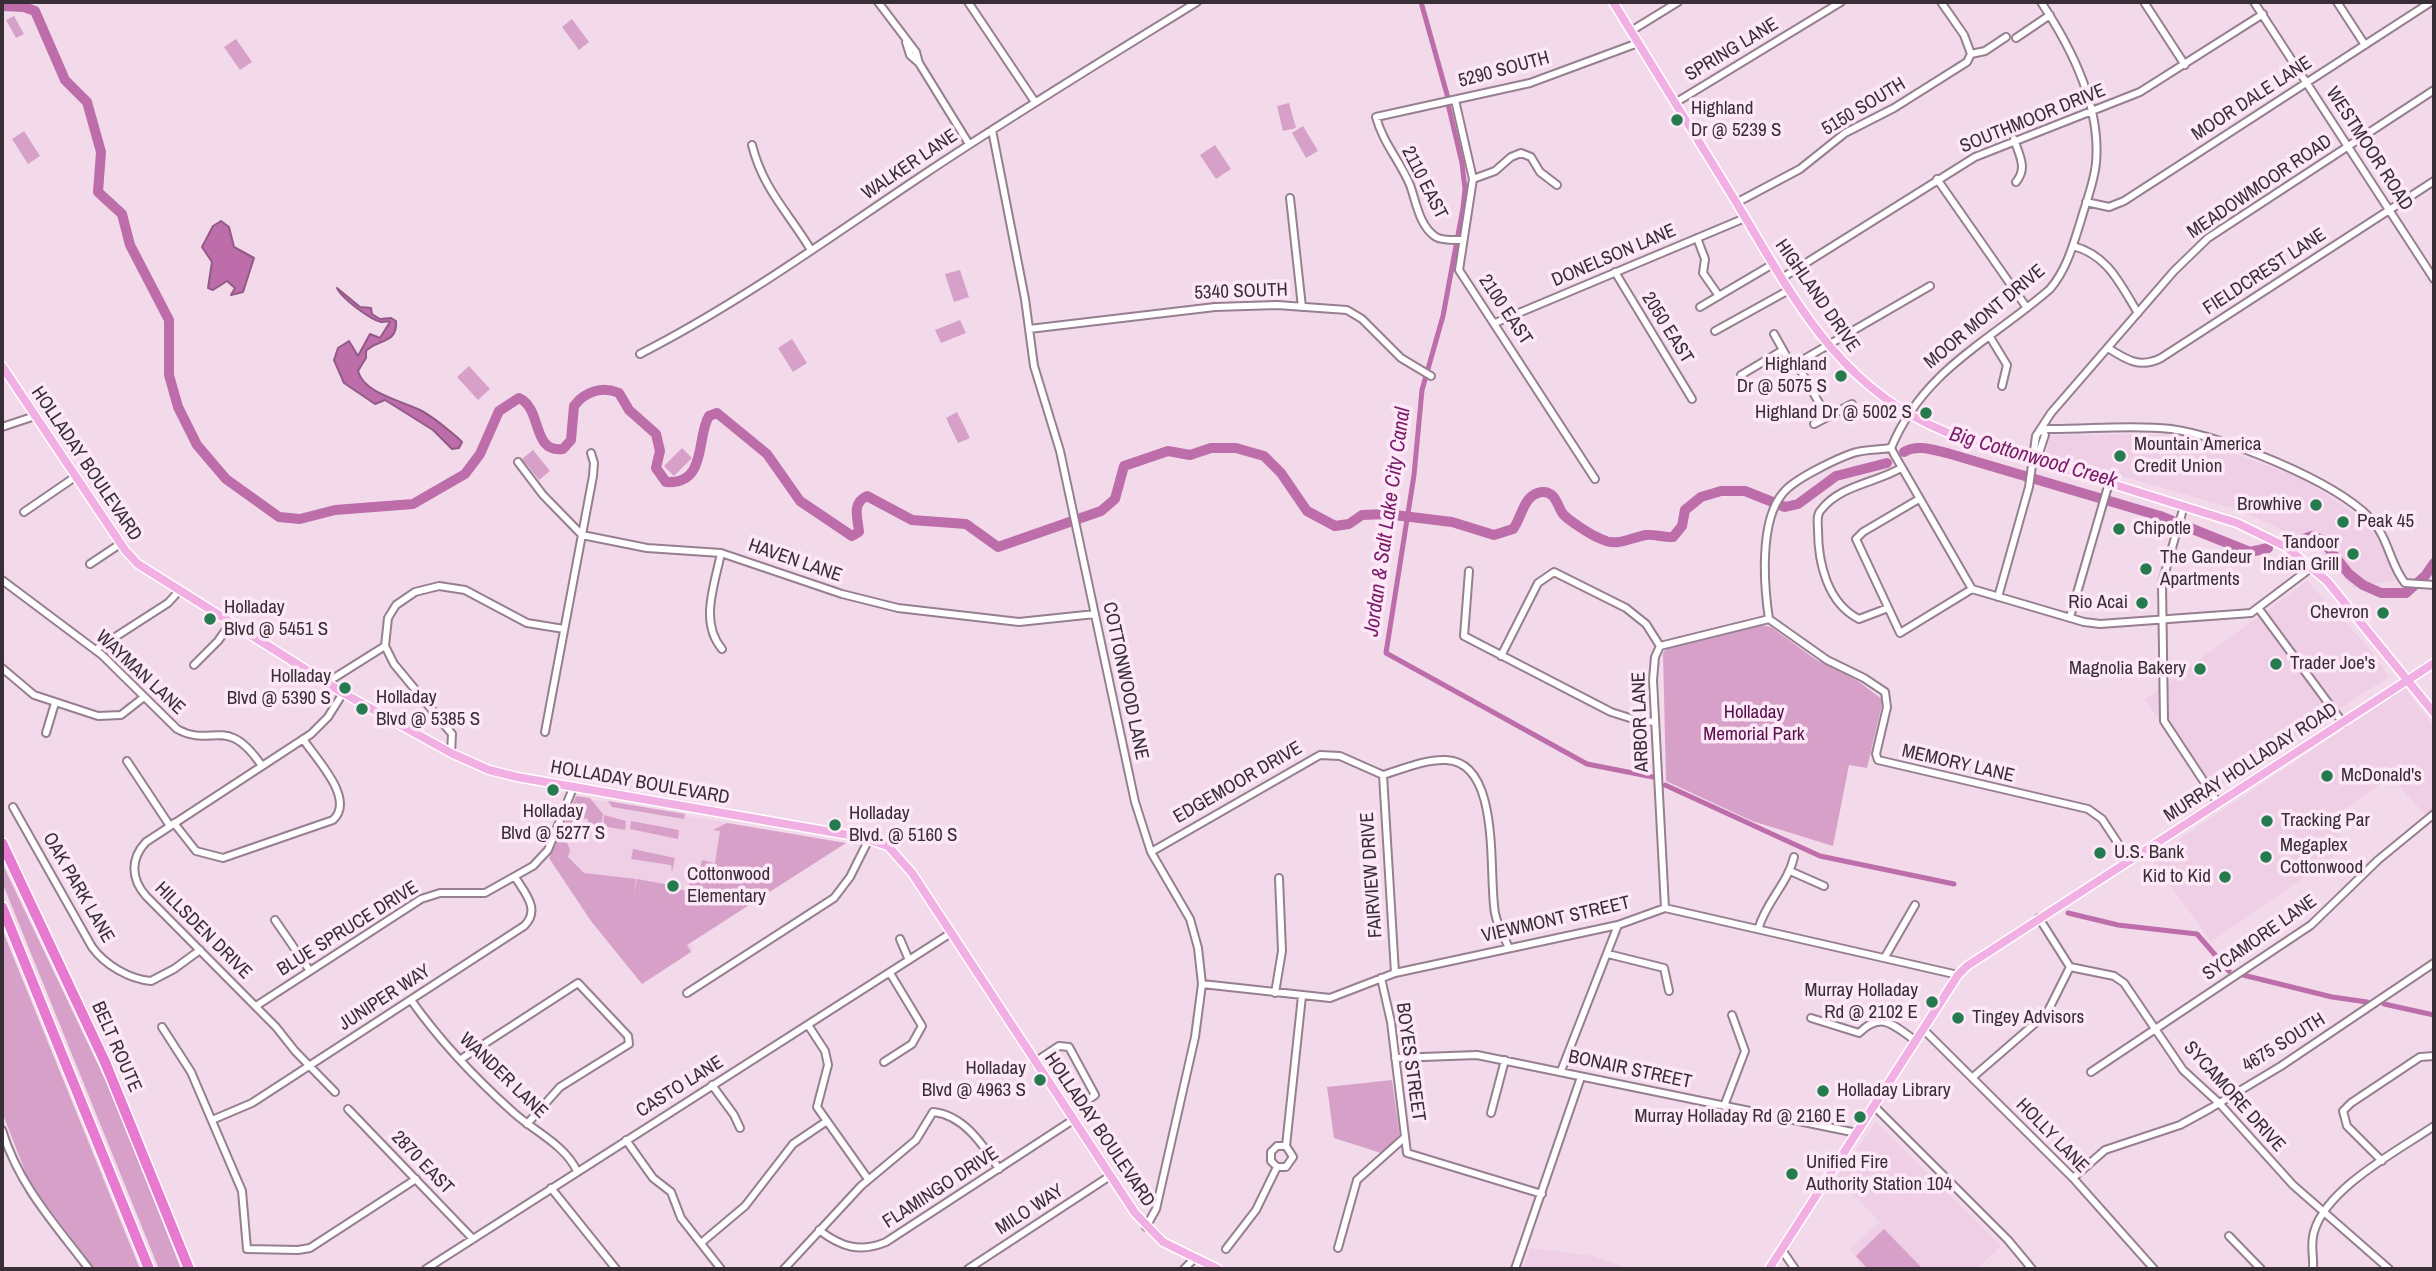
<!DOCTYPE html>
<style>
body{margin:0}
#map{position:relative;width:2436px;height:1271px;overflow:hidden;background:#f3daeb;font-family:"Archivo Narrow",sans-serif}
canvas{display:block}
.frame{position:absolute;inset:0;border:4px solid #382e35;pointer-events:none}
</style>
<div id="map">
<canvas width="2436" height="1271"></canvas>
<div class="frame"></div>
</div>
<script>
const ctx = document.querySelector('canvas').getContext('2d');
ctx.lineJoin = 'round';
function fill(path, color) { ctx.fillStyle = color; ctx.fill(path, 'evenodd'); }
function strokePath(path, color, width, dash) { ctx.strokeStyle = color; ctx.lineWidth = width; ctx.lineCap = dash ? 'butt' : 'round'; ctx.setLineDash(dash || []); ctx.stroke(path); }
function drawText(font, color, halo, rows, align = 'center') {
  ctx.font = font + ' "Archivo Narrow",sans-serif'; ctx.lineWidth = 7; ctx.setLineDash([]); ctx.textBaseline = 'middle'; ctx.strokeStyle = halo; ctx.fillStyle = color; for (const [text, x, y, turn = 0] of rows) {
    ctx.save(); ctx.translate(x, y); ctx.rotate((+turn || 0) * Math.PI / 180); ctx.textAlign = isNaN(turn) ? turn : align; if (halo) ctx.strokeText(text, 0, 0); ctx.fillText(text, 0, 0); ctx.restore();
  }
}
fill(new Path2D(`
 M2167,434L2191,438L2302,478L2366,521L2391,561L2395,580L2353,588L2323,553L2273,525L2235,509L2046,454L2050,435Z
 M2307,581L2370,649L2389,677L2214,789L2144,700Z
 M2405,688L2434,727V809L2425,815L2391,777L2327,821L2349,846L2211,942L2151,858Z
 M577,797L846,843L689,943L694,949L652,978L587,912L550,860Z
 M1876,1122L2001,1246L1977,1269H1863L1850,1248L1880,1222L1836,1178Z
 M1530,1248L1594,1256L1631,1269H1522Z`), '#efcfe6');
fill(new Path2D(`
 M14,16L24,34L16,38L6,20Z
 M572,19L589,42L579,50L562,27Z
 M236,39L252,62L240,70L224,47Z
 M1289,103L1296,128L1283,131L1277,106Z
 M1303,126L1318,151L1306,158L1292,133Z
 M24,131L40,156L28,164L12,139Z
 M1215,145L1231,169L1216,179L1200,155Z
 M960,270L969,297L954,302L945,274Z
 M960,320L966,333L941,343L935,330Z
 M792,339L807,363L793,372L778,348Z
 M469,366L490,389L478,400L457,377Z
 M957,412L970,438L958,443L946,418Z
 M682,448L692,458L674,476L664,466Z
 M533,450L550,471L539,480L522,459Z
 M1761,625L1771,627L1815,659L1858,681L1883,700L1867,768L1849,765L1833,846L1752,821L1666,781L1663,653L1669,645Z
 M576,796L590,798L603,814L601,826L588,823V819L573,817L572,827L565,822Z
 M608,801L685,814L684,819L612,807Z
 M604,815L626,821L625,830L603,826Z
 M631,821L679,830L678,839L630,829Z
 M727,823L846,843L687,945L691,952L642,984L591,921L549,858L562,830L570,850L568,857L584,873L636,879L634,894L637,879L670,885L669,898L671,888L688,891L691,876L698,879L702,860L715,863L720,831L713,830Z
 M633,849L675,858L672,872L671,865L631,859Z
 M2,863L111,1092L181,1269H159L2,882Z
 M2,929L140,1269H95L30,1184L2,1112Z
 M1392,1080L1400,1138L1381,1153L1334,1138L1327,1087Z
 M1884,1229L1923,1269H1868L1856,1256Z`), '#d6a0c8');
const water = new Path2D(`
 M221,221L229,227L234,247L254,258L243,292L231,295L235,288L227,281L213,290L208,288L212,262L202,247L213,226Z
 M337,288L360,307L371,308L372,314L380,319L391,318L396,321C398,344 377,339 366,351V358L358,371C364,394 403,401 422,411C435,418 447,429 458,438L462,442L459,448L452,449L433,430L385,400L375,404L344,383L334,360L338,348L349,341L358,356L370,334L380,338L390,322C387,321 384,322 381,322C371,320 341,298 337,288Z`);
fill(water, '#bc6daa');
strokePath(water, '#945a87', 2);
strokePath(new Path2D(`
 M1421,2L1448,98
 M1448,104L1462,163L1465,189L1463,208L1443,316L1422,390L1414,475L1386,653L1587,764L1653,777
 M1665,785L1820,856L1954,884
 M2068,913L2118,925L2197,934L2229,971
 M2243,975L2332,997L2367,1002
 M2384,1004L2434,1015`), '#bc6daa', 5);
strokePath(new Path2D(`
 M2,6L24,7L35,11L65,80L87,102L101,152L98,192L122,214L130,245L169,320V375L178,407L197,445L226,479L279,517L300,519L335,510L413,504L465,474L480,454L499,411L519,398C543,409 531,453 563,449L571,440L574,406C585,391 603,386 619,393L629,410L656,434L660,451L656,468L666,482C708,485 696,436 709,416L717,413L767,454L800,501L852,536L859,532C858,519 851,503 867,496L912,520L966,524L998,547L1101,511L1115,499L1124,466L1168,451L1190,455L1211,448H1236L1264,456L1281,473L1307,511L1335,526L1349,524L1362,515L1386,514L1452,522L1494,535L1513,529C1522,518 1523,494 1542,492C1556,491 1557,506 1563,514C1568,520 1591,535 1599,538C1617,548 1629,538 1646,535C1655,534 1665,538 1673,537L1682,526L1685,510L1701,497L1721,491H1745L1785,507L1798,504L1836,476L1887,463
 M1904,452C1917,444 1933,450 1947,453L2160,516L2250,552L2268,548
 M2298,541L2312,536L2322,540L2349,574L2363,585L2381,593H2406L2425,576L2434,563`), '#bc6daa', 10);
const minor = new Path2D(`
 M878,2L916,52L919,63L969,144
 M968,2L1035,102
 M1941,2L1964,35L1971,54
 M2041,2C2071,47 2101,107 2096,163C2094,183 2086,202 2081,220C2073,245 2067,269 2050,289C1989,342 1924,369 1891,448L1894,454L1972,589L2084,622L2100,624L2251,613L2312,567
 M2144,2L2185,65
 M2254,2L2434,279
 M2337,2L2365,45
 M1631,31L1678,2
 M2016,38L2050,15
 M906,42L910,55L919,63
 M1455,100L1473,179L1459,270L1595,479
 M1675,103L1841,2
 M992,130L1025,299L1034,366L1060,451L1135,802L1151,852L1190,919L1198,948L1202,984L1195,1037L1156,1209L1146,1227
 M2014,139C2019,155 2028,168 2016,182
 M752,145C763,189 788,212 811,250
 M1473,179L1495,171L1511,157L1521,153L1531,157L1540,172L1557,185
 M1937,179L2027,308
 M1290,198L1302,307
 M2086,202L2109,207L2124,201L2431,2
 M1736,203L1800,169L1845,133L1894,108L1967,62L1971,54L1985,51L2006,37
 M1697,238L1705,259L1703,273L1719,296
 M1463,240C1455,240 1443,241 1436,237C1419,226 1416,201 1410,185C1400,161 1383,143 1376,117L1530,83L1638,43
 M2073,246C2108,255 2120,284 2138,313
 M1615,272L1692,399
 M1782,278L1975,157L2140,92L2263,14
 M1700,307L1773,264
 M1495,323L1745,218
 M1029,329L1215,307L1277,305L1347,310L1362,319L1401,358L1431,376
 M1715,331L1789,290
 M1774,334L1792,366L1930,286
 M1990,337L2007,365L2002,386
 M2108,348C2125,359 2140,369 2161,358L2434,181
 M640,354C740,303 830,237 923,175C1013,115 1105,59 1197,2
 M1797,364L1827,417
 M1741,375L1783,350
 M1814,424L1852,404
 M2,427L35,416
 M2042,429C2084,430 2129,424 2171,429C2223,436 2333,480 2370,518C2389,538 2390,565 2405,583L2434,585
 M2032,459L2039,453L2045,435L2042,429
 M518,462L543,495L582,535L647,548L721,553L842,594L898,608L1019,622L1095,614
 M1919,499L1863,532L1856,539L1900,633L1972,589
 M2184,506L2162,583L2164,721L2218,803
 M24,512L75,477
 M721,553C715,584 699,622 722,649
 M90,564L120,544
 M1469,571L1464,636L1611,712L1636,720L1655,722
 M2,580L102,655L177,729C213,749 226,713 262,766
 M1998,597L2029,487L2036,436L2051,413L2174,271L2208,238L2434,90
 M1888,608L1859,619C1827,603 1818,562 1818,530C1818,524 1816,515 1821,510C1840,485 1876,483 1901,468
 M2259,609L2343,723
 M2070,617L2109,483
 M1769,619L1827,660L1864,678L1885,692L1887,707L1876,754L1878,760L2088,809L2102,819L2129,860
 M385,646L394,664L452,734L451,753
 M95,650L168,603L178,592
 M1501,656L1538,583L1554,572L1626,608L1646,624L1660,646
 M194,665L218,641L230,624
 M2,668L34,695L98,716L121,715L144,697
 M326,683L385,646L388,618L396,605L415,592L439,586L465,590L527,623L564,629
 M545,732L593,476L594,463L591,453
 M46,733L55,703
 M127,761L170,826
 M1383,775C1403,769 1425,759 1446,760C1502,762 1488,875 1495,913C1497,925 1504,937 1509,948
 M1383,775L1395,973
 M13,807L92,947C105,965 129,979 151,981L174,969L200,950
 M174,823L196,851L223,858L333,820C356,799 316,759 303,739
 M1151,852L1320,755L1340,756L1383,775
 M1790,871L1824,886
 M1665,908L1653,680L1655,657L1660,646L1769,619C1764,586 1759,521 1783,493C1794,479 1836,459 1853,453C1865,449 1878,450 1891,448
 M2039,918L2070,967L2114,976L2124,983L2183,1070L2219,1103L2293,1185L2389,1269
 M275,920L310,971
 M1759,927C1766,902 1788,883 1794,857
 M900,939L909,960
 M1608,954L1664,968L1669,991
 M1885,957L1915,905
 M1381,978L1391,1022L1407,1153L1542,1194
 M1202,984L1330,998L1395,973L1618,925L1665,908L1958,975
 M687,993L834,898L850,877L869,839
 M1275,993L1282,951L1279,878
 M411,1000C440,1041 476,1079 514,1113C534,1131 565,1145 577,1171
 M256,1006L421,899L440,893H485L533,866L548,850L573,788
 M1811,1018L1859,1033C1882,1010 1894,1026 1916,1041
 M808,1025L825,1051L828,1065L817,1107L868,1179
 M162,1027L191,1072L242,1191L247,1249L298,1250L310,1248L416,1179
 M1924,1030L2073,1178L2154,1269
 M1395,1058L1477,1055L1857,1133
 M461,1059L578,983L628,1036L629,1044L560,1087L527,1124
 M884,1062L912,1044L922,1026L890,973
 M1035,1062L1059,1046L1069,1047L1095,1095L1088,1100
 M1561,1071L1618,925
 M2091,1072L2311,925L2378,860L2434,814
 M1973,1077L2047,1013L2070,967
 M712,1085L734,1115L740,1128
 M335,1092L295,1051L276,1027L146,896C131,879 130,859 146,842L311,734L328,717L343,693
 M1724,1106L1745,1051L1732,1015
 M1874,1106L2008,1240L2032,1269
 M348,1109L473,1239
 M1491,1113L1505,1060
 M212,1120L252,1103L524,926C541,910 525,893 515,877
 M2,1130C19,1186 55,1224 89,1269
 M626,1140L653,1178L671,1192L681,1218L721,1269
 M1286,1146H1277L1271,1152V1161L1277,1167H1286L1293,1157L1286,1146L1302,996
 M2382,1161L2347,1126L2343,1111L2351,1103L2420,1057L2434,1056
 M2073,1178L2105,1150L2180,1125L2211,1108L2281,1066L2434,963
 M551,1188L616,1269
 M819,1230C841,1247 860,1253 886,1242L1073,1120
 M2229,1236L2261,1269
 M701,1243L745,1206L793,1144L827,1121
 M1338,1248L1357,1180L1404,1138
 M1226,1249L1256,1210L1277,1167
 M1782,1250L1795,1269
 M426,1269L951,933
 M784,1269L861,1186L916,1140L933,1112C964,1115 983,1145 999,1169
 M968,1269L1110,1176
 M1184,1269L1194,1259
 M1515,1269L1581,1077
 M2313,1269C2314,1256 2310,1245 2314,1232C2326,1188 2399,1150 2434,1126`);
const major = new Path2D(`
 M1613,2C1653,67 1693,132 1733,197C1791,293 1836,388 1946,432L2237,523L2286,547L2327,581L2434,713
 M2,366L125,550L138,564L343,693L451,753L489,770L517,777L860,837L888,846L912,873L1135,1213L1163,1242L1218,1269
 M1769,1269L1958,975L1967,966L2434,663`);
const highway = new Path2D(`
 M2,843L105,1062L189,1269
 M2,907L149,1269`);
strokePath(minor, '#967f90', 10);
strokePath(major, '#fff', 11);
strokePath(highway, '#fff', 13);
strokePath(minor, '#fff', 6);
strokePath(major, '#f1afe3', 8);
strokePath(highway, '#e879d0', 10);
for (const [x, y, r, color] of [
 [1677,120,7,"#257b4e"],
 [1841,376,7,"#257b4e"],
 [1926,413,7,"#257b4e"],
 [2120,456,7,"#257b4e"],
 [2316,505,7,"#257b4e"],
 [2343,522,7,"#257b4e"],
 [2119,529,7,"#257b4e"],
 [2353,554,7,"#257b4e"],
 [2146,569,7,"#257b4e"],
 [2142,603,7,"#257b4e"],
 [2383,613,7,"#257b4e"],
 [210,619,7,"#257b4e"],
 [2276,664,7,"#257b4e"],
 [2200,669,7,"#257b4e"],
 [345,688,7,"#257b4e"],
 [362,709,7,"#257b4e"],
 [2327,776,7,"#257b4e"],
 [553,790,7,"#257b4e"],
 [2267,821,7,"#257b4e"],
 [835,825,7,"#257b4e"],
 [2100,853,7,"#257b4e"],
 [2266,857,7,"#257b4e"],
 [2225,877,7,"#257b4e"],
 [673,886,7,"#257b4e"],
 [1932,1002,7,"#257b4e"],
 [1958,1018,7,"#257b4e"],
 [1040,1080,7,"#257b4e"],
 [1823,1091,7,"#257b4e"],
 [1860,1117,7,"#257b4e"],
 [1792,1174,7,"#257b4e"]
]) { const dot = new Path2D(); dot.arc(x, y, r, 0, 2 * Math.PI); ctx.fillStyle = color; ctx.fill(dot); strokePath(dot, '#fde8f7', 2.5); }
drawText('19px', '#382e35', '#fde8f7', [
 ["SPRING LANE",1732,50,-31],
 ["5290 SOUTH",1504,70,-15],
 ["MOOR DALE LANE",2252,99,-33],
 ["5150 SOUTH",1864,107,-31],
 ["SOUTHMOOR DRIVE",2033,119,-22],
 ["WESTMOOR ROAD",2369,149,57],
 ["WALKER LANE",910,165,-34],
 ["2110 EAST",1424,183,63],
 ["MEADOWMOOR ROAD",2260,187,-34],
 ["DONELSON LANE",1614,256,-23],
 ["FIELDCREST LANE",2265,272,-33],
 ["5340 SOUTH",1241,292,-2],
 ["HIGHLAND DRIVE",1817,296,55],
 ["2100 EAST",1505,310,56],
 ["MOOR MONT DRIVE",1985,317,-40],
 ["2050 EAST",1667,328,58],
 ["HOLLADAY BOULEVARD",86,464,56],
 ["HAVEN LANE",795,561,19],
 ["WAYMAN LANE",140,673,43],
 ["COTTONWOOD LANE",1125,681,78],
 ["ARBOR LANE",1641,722,-92],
 ["MURRAY HOLLADAY ROAD",2251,763,-33],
 ["MEMORY LANE",1958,764,13],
 ["HOLLADAY BOULEVARD",640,783,10],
 ["EDGEMOOR DRIVE",1238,783,-30],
 ["FAIRVIEW DRIVE",1372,875,-94],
 ["OAK PARK LANE",78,888,60],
 ["VIEWMONT STREET",1556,920,-13],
 ["BLUE SPRUCE DRIVE",348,929,-32],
 ["HILLSDEN DRIVE",203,931,45],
 ["SYCAMORE LANE",2260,938,-35],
 ["JUNIPER WAY",385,998,-33],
 ["4675 SOUTH",2284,1043,-32],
 ["BELT ROUTE",116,1047,66],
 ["BOYES STREET",1410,1062,82],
 ["BONAIR STREET",1630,1070,12],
 ["WANDER LANE",503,1076,44],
 ["CASTO LANE",680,1087,-32],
 ["SYCAMORE DRIVE",2234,1097,48],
 ["HOLLADAY BOULEVARD",1099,1130,56],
 ["HOLLY LANE",2052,1136,46],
 ["2870 EAST",422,1163,46],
 ["FLAMINGO DRIVE",941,1188,-33],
 ["MILO WAY",1030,1210,-33]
]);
drawText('19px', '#382e35', '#fde8f7', [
 ["Highland",1691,109],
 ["Dr @ 5239 S",1691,131],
 ["Highland",1827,365,"right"],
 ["Dr @ 5075 S",1827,387,"right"],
 ["Highland Dr @ 5002 S",1912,413,"right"],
 ["Mountain America",2134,445],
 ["Credit Union",2134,467],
 ["Browhive",2302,505,"right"],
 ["Peak 45",2357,522],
 ["Chipotle",2133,529],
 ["Tandoor",2339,543,"right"],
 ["Indian Grill",2339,565,"right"],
 ["The Gandeur",2160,558],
 ["Apartments",2160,580],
 ["Rio Acai",2128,603,"right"],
 ["Holladay",224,608],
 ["Blvd @ 5451 S",224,630],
 ["Chevron",2369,613,"right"],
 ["Trader Joe's",2290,664],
 ["Magnolia Bakery",2186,669,"right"],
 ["Holladay",331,677,"right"],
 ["Blvd @ 5390 S",331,699,"right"],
 ["Holladay",376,698],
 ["Blvd @ 5385 S",376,720],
 ["McDonald's",2341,776],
 ["Holladay",553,812,"center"],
 ["Blvd @ 5277 S",553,834,"center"],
 ["Holladay",849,814],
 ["Blvd. @ 5160 S",849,836],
 ["Tracking Par",2281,821],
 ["Megaplex",2280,846],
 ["Cottonwood",2280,868],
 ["U.S. Bank",2114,853],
 ["Cottonwood",687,875],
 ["Elementary",687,897],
 ["Kid to Kid",2211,877,"right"],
 ["Murray Holladay",1918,991,"right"],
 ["Rd @ 2102 E",1918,1013,"right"],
 ["Tingey Advisors",1972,1018],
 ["Holladay",1026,1069,"right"],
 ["Blvd @ 4963 S",1026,1091,"right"],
 ["Holladay Library",1837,1091],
 ["Murray Holladay Rd @ 2160 E",1846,1117,"right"],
 ["Unified Fire",1806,1163],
 ["Authority Station 104",1806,1185]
], 'left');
drawText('19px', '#570e4b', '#fde8f7', [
 ["Holladay",1754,713],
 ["Memorial Park",1754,735]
]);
drawText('italic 21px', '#7a1a69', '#fde8f7', [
 ["Big Cottonwood Creek",2033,458,16],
 ["Jordan & Salt Lake City Canal",1388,522,-82]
]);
</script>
